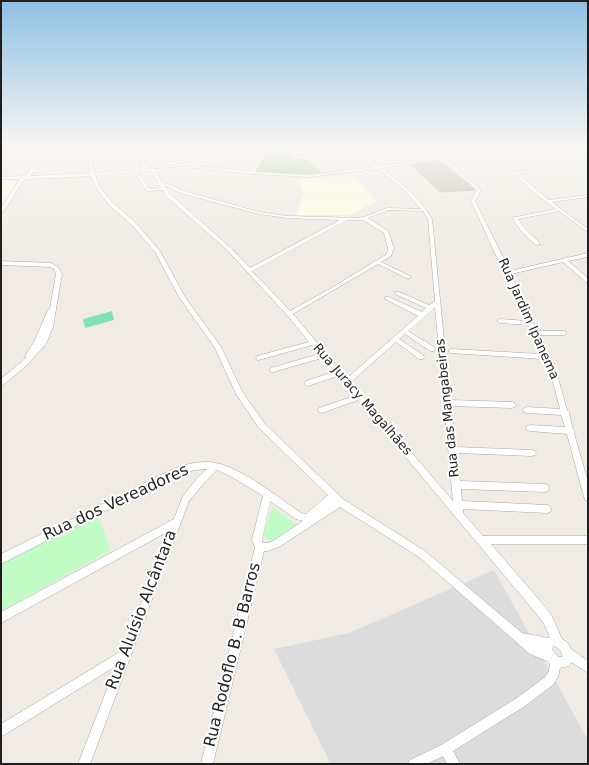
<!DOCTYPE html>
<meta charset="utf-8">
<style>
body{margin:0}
#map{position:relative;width:589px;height:765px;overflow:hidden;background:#f0ece5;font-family:"DejaVu Sans",sans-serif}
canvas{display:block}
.frame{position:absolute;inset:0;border:2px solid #1f1f1f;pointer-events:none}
</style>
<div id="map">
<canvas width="589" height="765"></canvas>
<div class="frame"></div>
</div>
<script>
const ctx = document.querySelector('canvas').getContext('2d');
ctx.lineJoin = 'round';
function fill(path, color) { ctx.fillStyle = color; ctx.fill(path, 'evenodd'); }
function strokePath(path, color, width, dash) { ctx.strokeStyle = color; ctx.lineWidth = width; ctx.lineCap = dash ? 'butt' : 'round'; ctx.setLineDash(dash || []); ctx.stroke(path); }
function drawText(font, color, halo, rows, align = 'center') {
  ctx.font = font + ' "DejaVu Sans",sans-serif'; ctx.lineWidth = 4; ctx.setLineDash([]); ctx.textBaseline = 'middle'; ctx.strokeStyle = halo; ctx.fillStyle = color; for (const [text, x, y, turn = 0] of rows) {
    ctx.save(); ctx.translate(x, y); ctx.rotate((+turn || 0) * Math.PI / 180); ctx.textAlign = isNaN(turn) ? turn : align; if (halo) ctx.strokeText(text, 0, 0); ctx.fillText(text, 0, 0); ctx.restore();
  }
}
fill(new Path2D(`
 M494,570L588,740V764H331L274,649L349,633Z`), '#dddcdc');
fill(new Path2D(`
 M351,175L376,201L349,215H296L304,192L297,180Z
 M1,180H11L16,182L10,196L1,209Z`), '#ffffdf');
fill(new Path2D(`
 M269,149L289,151L292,158L307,159L322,173L300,175L254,171Z`), '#a8d098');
fill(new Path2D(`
 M274,508L297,525L270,542L263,536L271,510Z
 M98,515L111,550L1,611V560Z`), '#c1fbc6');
fill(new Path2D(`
 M112,311L114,320L85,328L83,319Z`), '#81e1bc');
const building = new Path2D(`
 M436,161L442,162L475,190L440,192L411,165Z`);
fill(building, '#c5bcb4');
strokePath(building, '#c2b3a7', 1);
const minor = new Path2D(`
 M23,148H27L24,159L21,162L1,171V168L20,159Z
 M28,148H32C30,159 29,164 38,172L36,173L33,172L30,176L91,173L83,148H87L95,173L141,170L142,166L140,159H136L134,158L139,157L136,148H155L141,150L143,156L180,152L182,153L180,154L143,158L146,166L145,169L152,168L154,169L195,166L251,171L264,149H261L260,148H305L303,149H268L255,172L309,175L375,167L349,148H353L379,166L415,161L433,154L424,148H428L436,153L449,148H453L452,149L439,154L445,158L481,190L475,201L510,271L588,253V257L568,261L588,278V283L586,282L563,262L511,274L537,331H564L567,333L564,335H539L558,378L567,410L570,412L569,414L573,429L575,431L574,433L588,482V501L585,500L584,497L567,434L530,431L527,430L526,428L527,426L530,425L565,427L561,415L527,413L524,412L523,410L524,408L527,407L560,409L552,378L543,359L451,353L448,351L451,349L541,354L528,325L500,323L497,321L500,319L526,321L471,201L477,190L443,160L436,156L416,163L382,168C401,183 420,198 432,219L450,400L512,402L515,403L516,405L515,407L512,408L451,406L456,447L532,450L535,451L536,453L535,455L532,456L456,453L460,481L545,484L548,485L549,488L548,491L545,492L461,489L462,501L547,505L550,506L551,509L550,512L547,513L463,509V513L483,536H588V544H491L547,609L552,616L562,639L567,642L571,649L588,661V673L571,662L569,666L560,668L558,677L553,685L525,706L453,751L460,764H447L443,756L427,764H408L410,760L441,745L517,698L545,677L549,671L550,664L547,661L530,654L419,557L340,507L279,547L268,551H264L213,764H201L255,547L252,540L263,496L232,477L217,470L205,482L189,501L90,764H78L116,666L1,737V724L123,650L169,531L1,623V612L174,519L183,496L199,476L207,469L195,470L178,474L1,564V554L173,469C186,464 203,460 216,463C242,468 279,498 301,513L306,514L328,495L259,428L236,394L215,348L179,297L155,252L132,225L109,205L97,189L91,176L57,178L26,179L22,182L12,199L3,212H1V208L20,179H1V177L24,176L27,174L30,169L27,161ZM195,168L252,174L309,177L378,169L405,191L421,209L387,208L367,216L359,218L287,216L259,212L184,191L161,181L155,171ZM151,171L161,188L150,189L140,175L137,176L147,191L163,190L166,196L227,250L287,315L309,342L257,356L256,358L257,360H259L312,345L319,354L271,368L270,370L271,372H273L322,358L334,372L306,381L304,383L306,385L308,386L338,376L343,382L344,385H346L354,396L319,408L318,410L319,412L322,413L358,400L539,617L544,624L550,637L548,638L522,633L425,551L343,499L265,424L243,393L221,347L185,297L160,251L136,223L113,203L101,189L95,175ZM164,185L180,193L259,214L287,218L340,220L250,268L231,248L170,194ZM388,210L423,211L428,219L435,301L429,305L399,292H395V294L426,308L422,312L389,297H385V299L418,316L347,378L293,314L378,264L406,278H410V276L381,262L391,256L394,248L388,231L368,218ZM347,220H363L384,233L388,248L387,254L333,287L290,311L252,271ZM435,307L453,501L351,382L396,342L419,359H423L424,357L423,355L399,339L405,334L430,351H434L435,349L434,347L408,331ZM270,501L296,519L303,521L273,541L268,543H263L262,540ZM553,646C558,647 563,652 562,657H559L554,652L552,649Z
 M465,148H469L484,155L529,148H536L534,149L487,157L516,172L560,163L588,160V162L560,165L518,174L549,200L588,195V197L552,202L588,229V232L559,211L518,219L526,230L541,244L536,245L522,232L513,220L514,217H516L556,209L534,193L514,174Z
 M575,148H579L588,154V157Z
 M188,160L190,161L189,162L153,166L151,165L153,164Z
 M1,261L51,263L58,267L62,274L53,327L46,344L26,366L3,385L1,386V379L26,358L25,356L34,342L48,310L50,308L56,274L54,269L50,267L1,265Z`);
strokePath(minor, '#a6a6a6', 1);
fill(minor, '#fff');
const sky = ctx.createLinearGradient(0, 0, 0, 255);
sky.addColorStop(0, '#8dc0e4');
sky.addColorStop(0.58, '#f8f6f3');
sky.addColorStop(1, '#f8f6f300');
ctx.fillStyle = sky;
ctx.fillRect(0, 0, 589, 255);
drawText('13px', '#1f1f1f', '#fff', [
 ["Rua Jardim Ipanema",528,319,66],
 ["Rua Juracy Magalhães",362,400,49],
 ["Rua das Mangabeiras",448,408,-96]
]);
drawText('16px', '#1f1f1f', '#fff', [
 ["Rua dos Vereadores",116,503,-25],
 ["Rua Aluísio Alcântara",142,610,-69],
 ["Rua Rodoflo B. B Barros",233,655,-76]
]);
</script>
